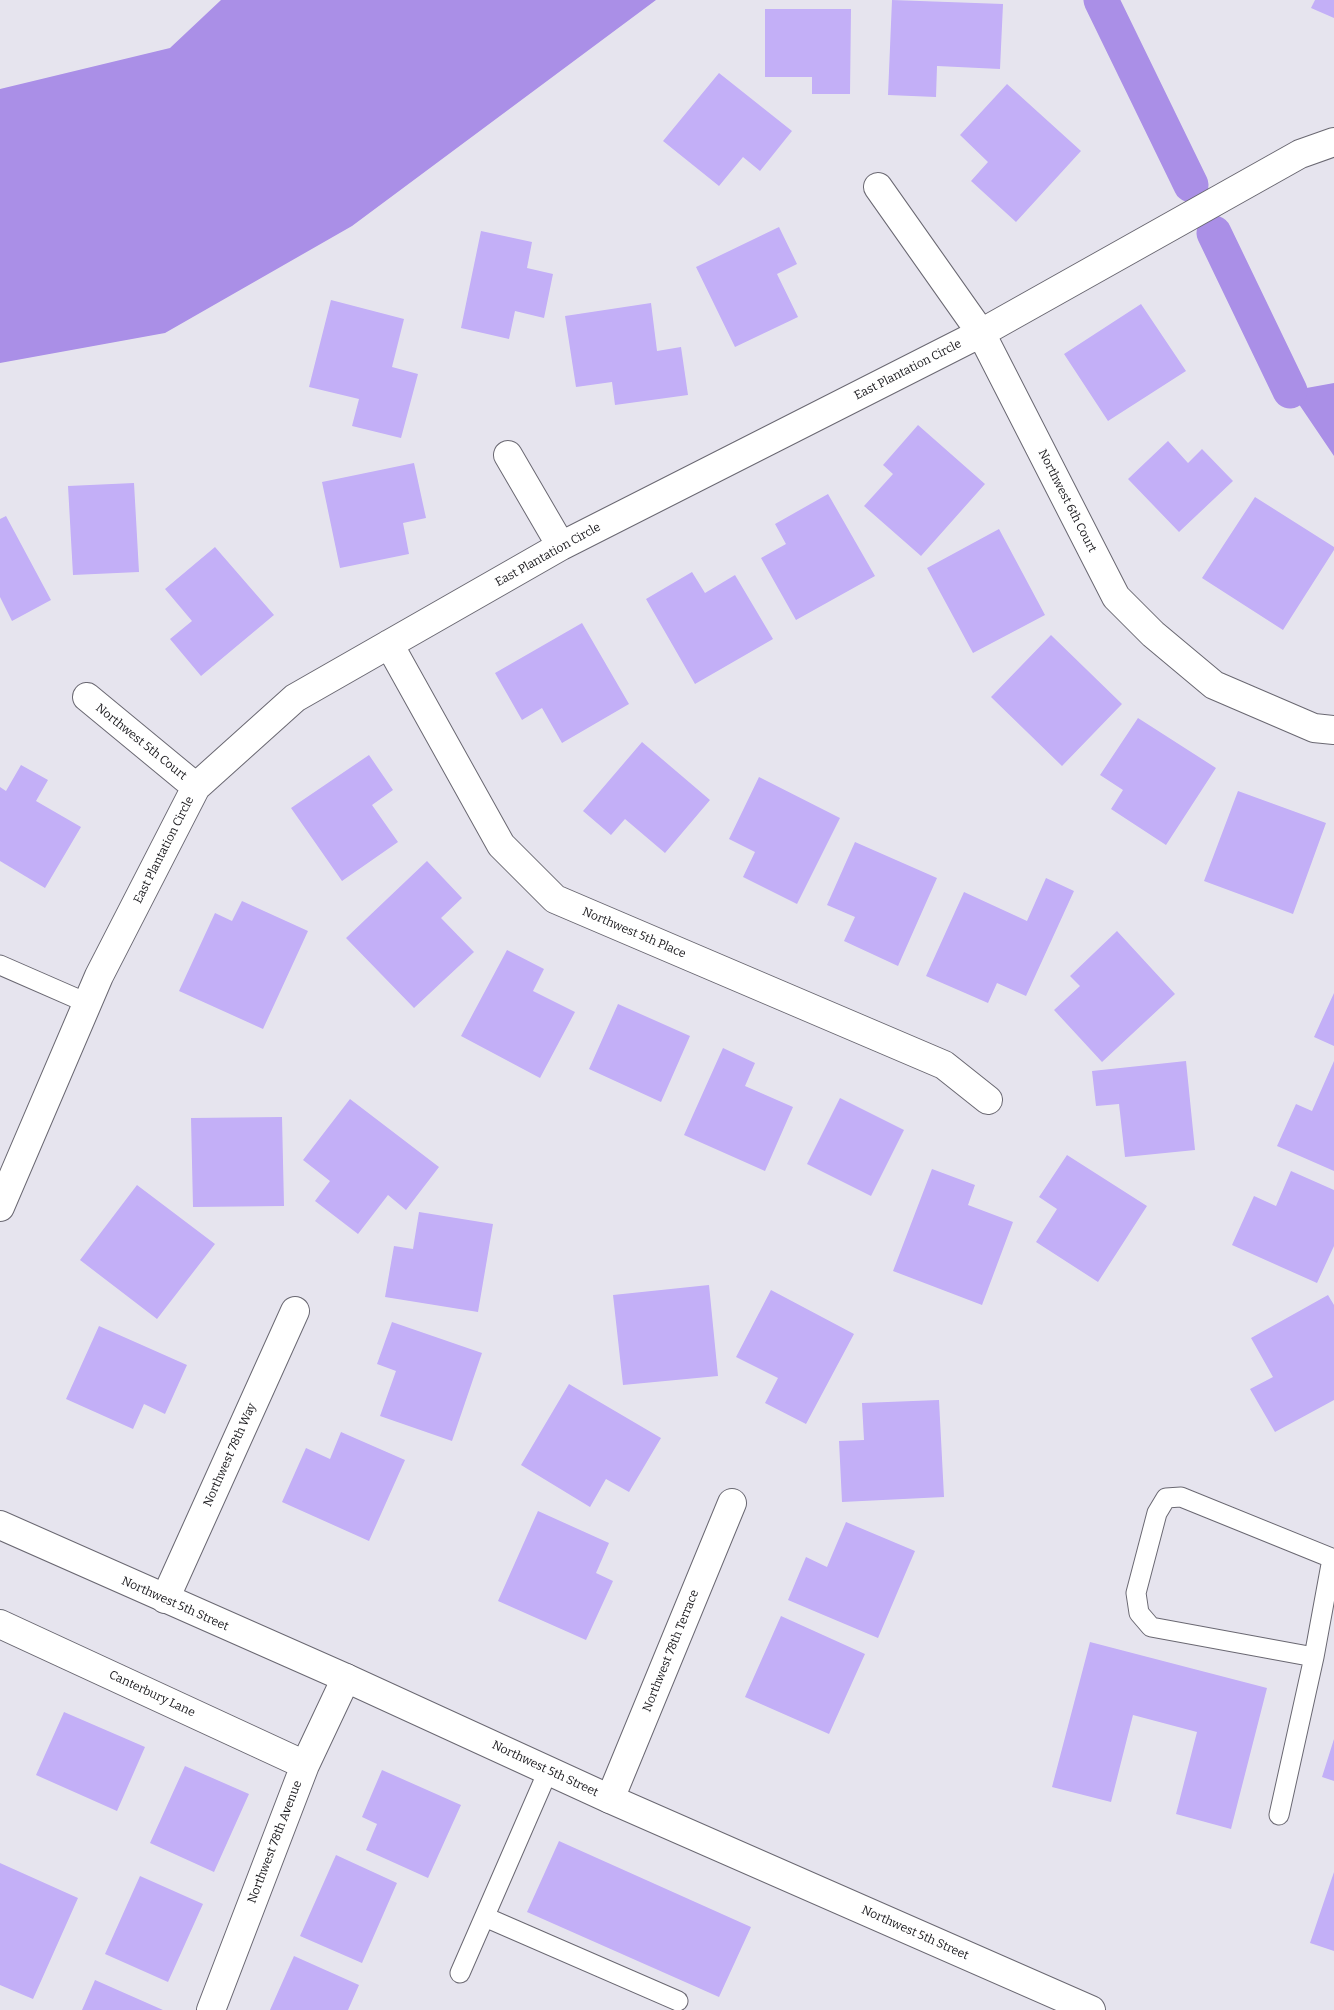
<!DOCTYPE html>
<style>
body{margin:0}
canvas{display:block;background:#e6e4ee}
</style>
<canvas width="1334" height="2010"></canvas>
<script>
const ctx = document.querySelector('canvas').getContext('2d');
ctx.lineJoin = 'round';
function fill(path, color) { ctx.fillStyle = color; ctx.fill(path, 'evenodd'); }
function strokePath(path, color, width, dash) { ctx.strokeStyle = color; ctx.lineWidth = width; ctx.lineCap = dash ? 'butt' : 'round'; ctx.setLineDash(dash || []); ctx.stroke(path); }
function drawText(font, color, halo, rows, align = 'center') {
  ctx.font = font + ' Bitter,serif'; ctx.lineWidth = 5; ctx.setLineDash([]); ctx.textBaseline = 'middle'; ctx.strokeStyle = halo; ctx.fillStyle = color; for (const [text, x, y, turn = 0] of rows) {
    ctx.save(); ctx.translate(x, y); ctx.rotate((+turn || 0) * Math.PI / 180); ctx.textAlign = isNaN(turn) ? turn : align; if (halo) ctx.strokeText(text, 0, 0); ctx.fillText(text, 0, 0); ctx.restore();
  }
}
fill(new Path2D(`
 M221,0H656L352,226L165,333L0,363V89L170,48Z
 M1334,383V456L1290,391Z`), '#aa8fe7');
strokePath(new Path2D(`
 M1101,0L1191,185
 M1214,233L1290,391`), '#aa8fe7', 35);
fill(new Path2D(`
 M892,0L1003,4L1000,69L937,66L936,97L888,95Z
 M1315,0H1334V18L1311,8Z
 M765,9H851L850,94H812V77H765Z
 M719,73L792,131L760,171L743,157L719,186L663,141Z
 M1007,84L1081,151L1016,222L971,181L988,162L960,135Z
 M779,227L797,264L777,274L798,317L735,347L696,267Z
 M481,231L532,242L527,268L553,274L544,318L515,311L509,339L461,328Z
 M331,300L404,319L392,367L418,374L401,438L352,426L359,399L309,387Z
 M651,303L657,351L681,347L688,395L615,405L612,382L576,387L565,316Z
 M1141,304L1186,371L1108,421L1064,354Z
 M918,425L985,484L921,556L864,506L893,474L883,465Z
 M1168,441L1188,463L1202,449L1233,481L1179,532L1128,479Z
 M414,463L426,518L403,523L409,554L340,568L322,482Z
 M134,483L139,572L73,575L68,486Z
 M828,494L875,576L796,620L761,558L786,544L775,524Z
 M1255,497L1334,547V550L1283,630L1202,578Z
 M6,516L51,600L12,621L0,597V519Z
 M999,529L1045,615L973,653L927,568Z
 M215,547L274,615L201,676L170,639L192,621L165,589Z
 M692,572L705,593L735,575L773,639L695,684L646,599Z
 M582,623L629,704L562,743L542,708L522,720L495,673Z
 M1051,635L1122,704L1062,766L991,697Z
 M1138,718L1216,768L1166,845L1111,809L1123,790L1100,775Z
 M642,742L710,800L665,853L625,819L611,835L583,811Z
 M369,755L393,790L372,805L398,842L342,881L291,808Z
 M21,765L48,780L36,801L81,827L45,888L0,861V787L6,791Z
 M759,777L840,818L797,904L743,877L755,852L729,839Z
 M1238,791L1326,823L1293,914L1204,881Z
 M855,842L937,878L898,966L844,941L855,917L827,905Z
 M427,861L462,898L441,918L474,952L414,1008L346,938Z
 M1046,878L1074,891L1026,996L997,983L988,1003L926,976L964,892L1027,921Z
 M242,901L308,931L263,1029L179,991L215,913L232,921Z
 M1117,931L1175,994L1102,1062L1054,1010L1080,986L1070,976Z
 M507,950L544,969L533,991L575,1012L540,1078L461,1036Z
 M1334,993V1046L1314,1037Z
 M618,1004L690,1036L661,1102L589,1069Z
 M723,1048L755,1063L745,1086L793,1107L765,1171L684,1135Z
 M1186,1061L1195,1150L1125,1157L1119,1104L1096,1106L1092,1071Z
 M1334,1061V1171L1277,1146L1296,1104L1312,1111Z
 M840,1098L904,1130L871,1196L807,1164Z
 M350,1099L439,1167L406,1210L388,1195L358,1234L315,1201L330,1181L303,1160Z
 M282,1117L284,1206L193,1207L191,1118Z
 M1067,1155L1147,1206L1098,1282L1036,1242L1057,1209L1039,1197Z
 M932,1169L975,1185L968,1205L1013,1222L982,1305L893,1271Z
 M1291,1171L1334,1190V1246L1317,1283L1232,1245L1254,1196L1276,1206Z
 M137,1185L215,1244L157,1319L80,1260Z
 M419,1212L493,1224L478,1312L385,1297L394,1246L413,1249Z
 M709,1285L718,1376L623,1385L613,1295Z
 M771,1290L854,1334L806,1424L765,1403L778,1378L736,1357Z
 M1328,1295L1334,1305V1400L1275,1432L1250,1389L1273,1377L1251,1338Z
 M392,1322L482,1353L452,1441L380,1416L396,1371L377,1364Z
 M99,1326L187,1365L165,1414L144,1404L133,1429L66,1399Z
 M569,1384L661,1438L629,1492L606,1479L590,1507L521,1465Z
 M939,1400L944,1497L842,1502L839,1441L864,1440L862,1403Z
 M341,1432L405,1460L369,1541L282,1502L306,1448L330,1459Z
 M538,1511L609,1543L596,1573L613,1581L586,1640L498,1601Z
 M846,1522L915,1551L878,1638L788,1600L806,1557L827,1567Z
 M781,1616L865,1654L829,1734L745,1697Z
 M1090,1642L1267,1688L1231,1829L1176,1814L1197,1732L1133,1715L1111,1802L1052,1787Z
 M64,1712L145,1747L117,1811L36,1775Z
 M1334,1739V1781L1322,1777Z
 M185,1766L249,1794L214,1872L150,1843Z
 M382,1770L461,1805L428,1878L366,1850L377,1824L362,1817Z
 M559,1841L751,1927L719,1997L527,1912Z
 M336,1855L397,1883L362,1963L300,1936Z
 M0,1863L78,1898L33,1999L0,1985Z
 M1334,1872V1951L1310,1943Z
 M140,1876L203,1904L168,1982L105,1954Z
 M294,1956L359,1985L348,2010H270Z
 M95,1980L163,2010H82Z`), '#c3aff7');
const service = new Path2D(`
 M0,965L87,1003
 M1314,1657L1332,1559
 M1279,1815L1314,1657L1151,1627L1139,1613L1136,1593L1157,1513L1166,1498L1181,1497L1334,1559
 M485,1917L678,2001
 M460,1973L548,1771`);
const minor = new Path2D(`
 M878,187L981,333L1116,597L1153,634L1214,685L1314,728L1334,730
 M508,455L561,546
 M389,644L501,845L555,899L944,1065L988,1100
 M87,697L196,787
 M0,1207L99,976L196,787L295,698L561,546L981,333L1300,154L1334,142
 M165,1599L295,1311
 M0,1624L305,1765
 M610,1799L732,1503
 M211,2010L305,1765L346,1678`);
const tertiary = new Path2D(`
 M0,1525L346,1678L610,1799L1091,2010`);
strokePath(service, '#6a6872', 21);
strokePath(minor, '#6a6872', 30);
strokePath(tertiary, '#6a6872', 30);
strokePath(service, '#fff', 19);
strokePath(minor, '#fff', 28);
strokePath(tertiary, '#fff', 28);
drawText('12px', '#19181c', '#fff', [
 ["East Plantation Circle",908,370,-27],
 ["Northwest 6th Court",1067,501,63],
 ["East Plantation Circle",548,555,-29],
 ["Northwest 5th Court",141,742,39],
 ["East Plantation Circle",164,850,-63],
 ["Northwest 5th Place",634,933,23],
 ["Northwest 78th Way",230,1455,-66],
 ["Northwest 5th Street",175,1604,24],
 ["Northwest 78th Terrace",671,1651,-68],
 ["Canterbury Lane",152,1694,25],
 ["Northwest 5th Street",545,1769,25],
 ["Northwest 78th Avenue",275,1842,-69],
 ["Northwest 5th Street",915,1933,24]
]);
</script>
